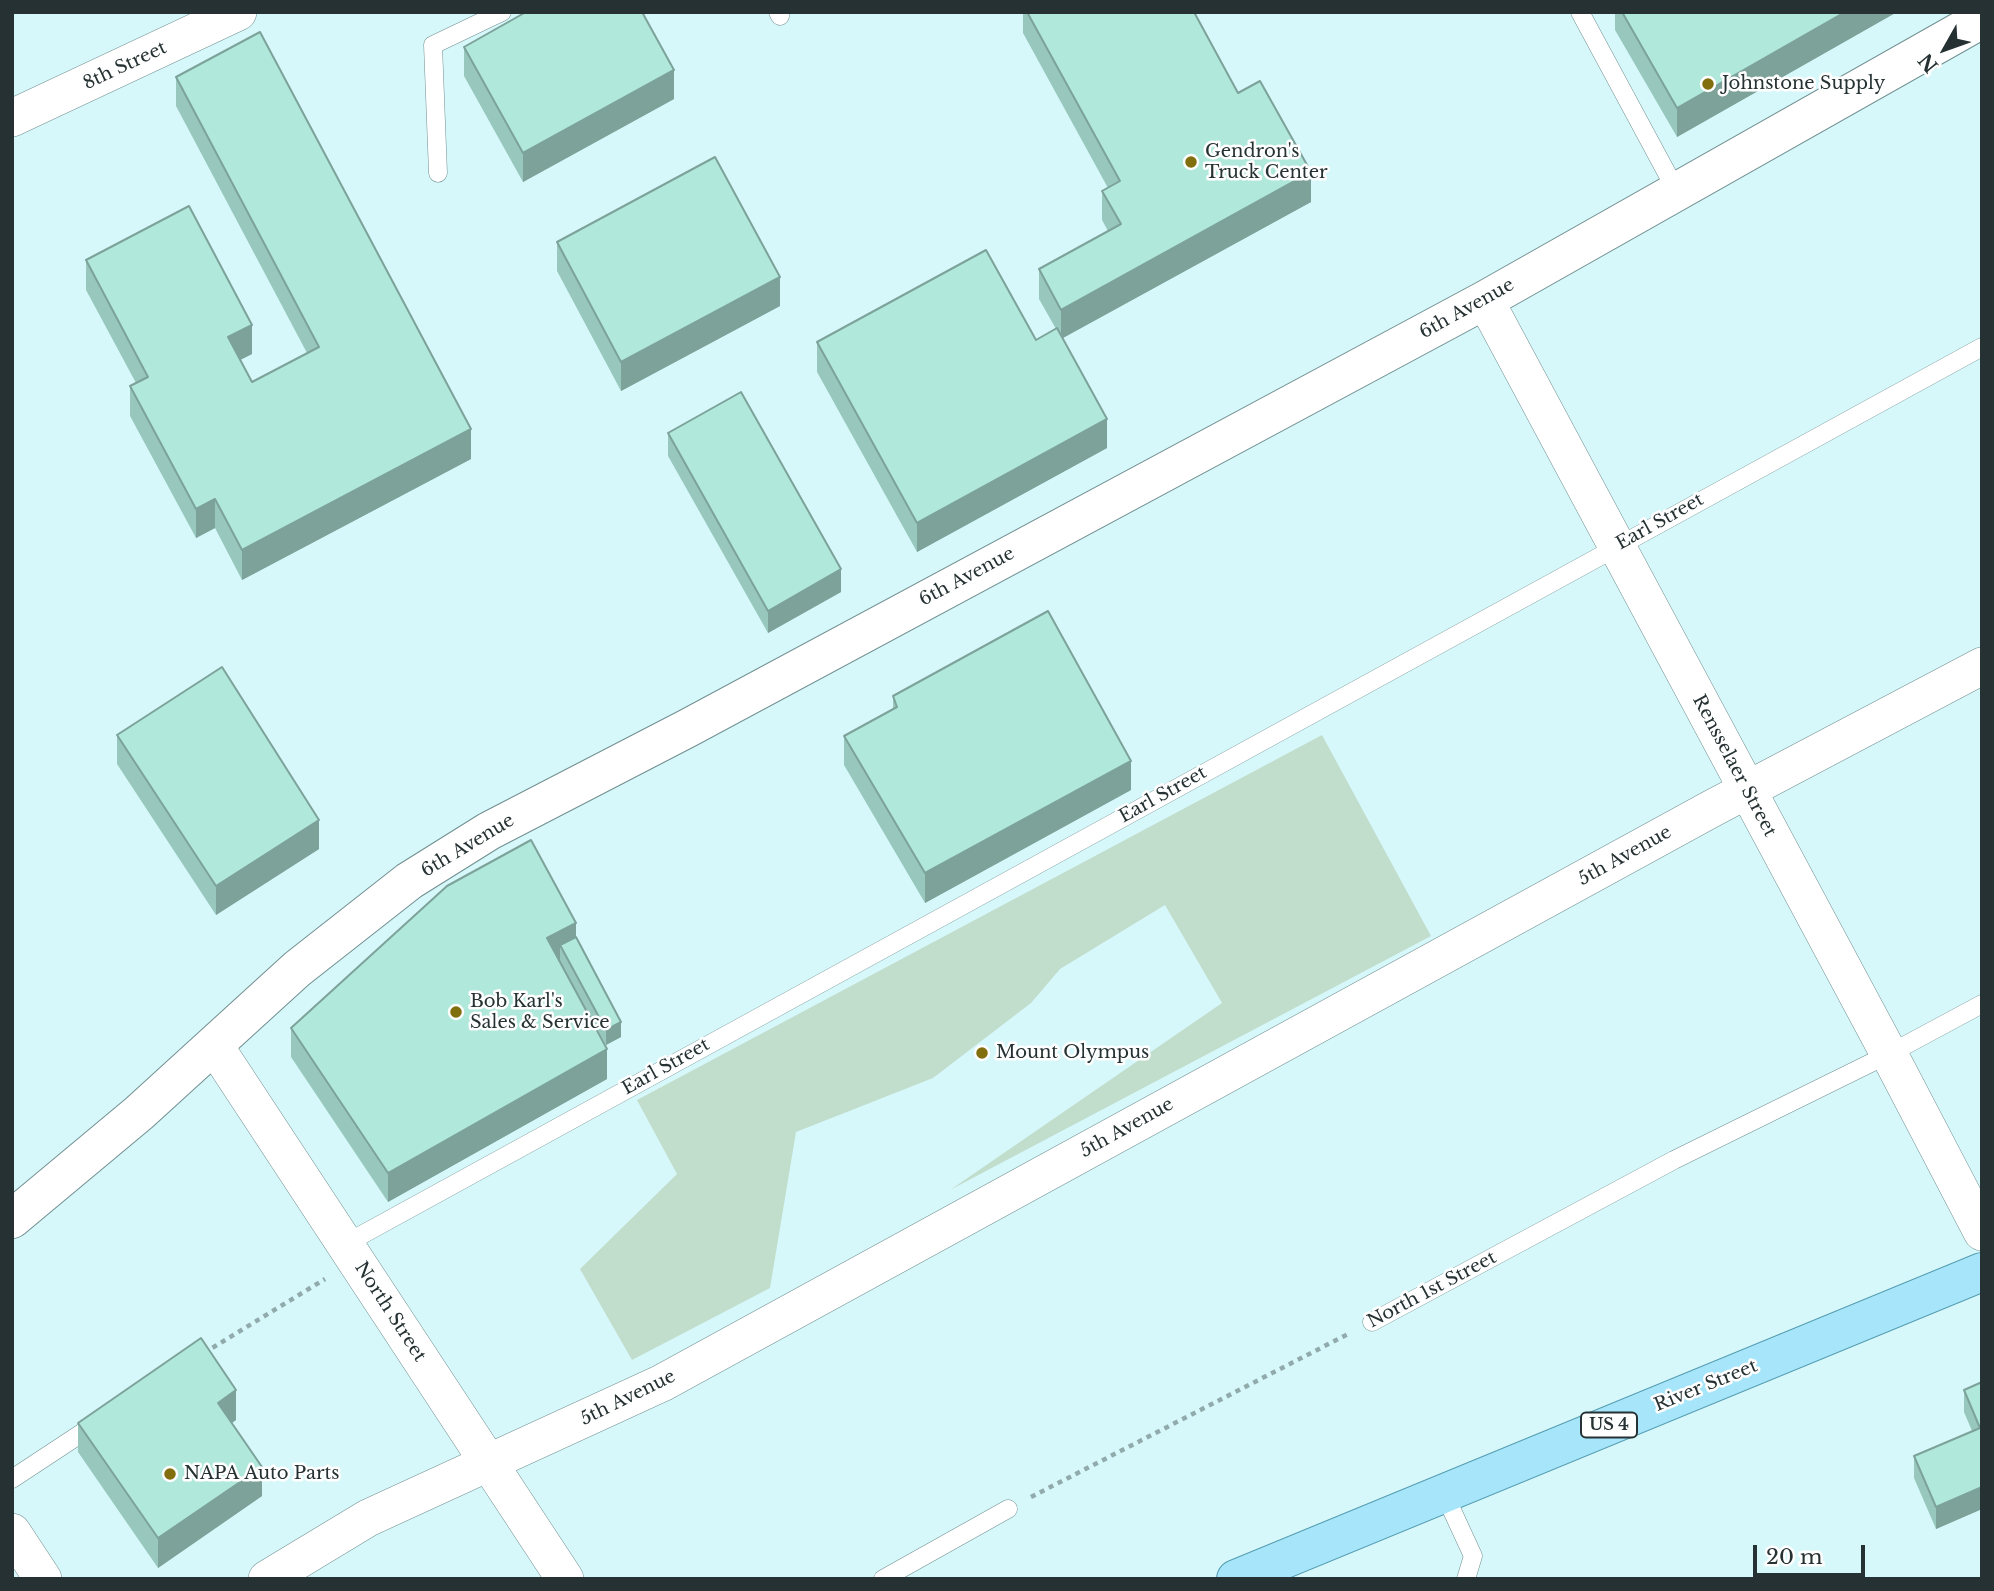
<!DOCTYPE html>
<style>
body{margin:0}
#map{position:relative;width:1994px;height:1591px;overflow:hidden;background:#d7f8fa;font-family:"Libre Baskerville",serif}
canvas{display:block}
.frame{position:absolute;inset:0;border:14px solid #253132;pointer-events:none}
.north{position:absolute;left:1910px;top:14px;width:70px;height:70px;-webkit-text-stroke:5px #fefefe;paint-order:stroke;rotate:230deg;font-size:19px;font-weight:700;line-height:28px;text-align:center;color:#253132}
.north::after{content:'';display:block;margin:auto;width:24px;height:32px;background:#253132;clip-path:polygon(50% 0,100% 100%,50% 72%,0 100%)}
.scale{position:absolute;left:1753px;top:1545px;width:112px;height:32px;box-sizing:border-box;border:4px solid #253132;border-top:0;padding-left:9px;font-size:21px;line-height:24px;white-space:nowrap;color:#253132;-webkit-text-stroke:5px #fefefe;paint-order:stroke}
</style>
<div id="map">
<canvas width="1994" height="1591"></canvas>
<div class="frame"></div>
<div class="north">N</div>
<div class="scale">20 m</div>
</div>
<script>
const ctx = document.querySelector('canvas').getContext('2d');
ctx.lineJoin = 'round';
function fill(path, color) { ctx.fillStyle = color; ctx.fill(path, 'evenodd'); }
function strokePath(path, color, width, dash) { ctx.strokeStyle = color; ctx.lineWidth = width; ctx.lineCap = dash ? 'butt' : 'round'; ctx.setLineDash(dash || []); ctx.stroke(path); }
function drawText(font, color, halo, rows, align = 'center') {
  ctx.font = font + ' "Libre Baskerville",serif'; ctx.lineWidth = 5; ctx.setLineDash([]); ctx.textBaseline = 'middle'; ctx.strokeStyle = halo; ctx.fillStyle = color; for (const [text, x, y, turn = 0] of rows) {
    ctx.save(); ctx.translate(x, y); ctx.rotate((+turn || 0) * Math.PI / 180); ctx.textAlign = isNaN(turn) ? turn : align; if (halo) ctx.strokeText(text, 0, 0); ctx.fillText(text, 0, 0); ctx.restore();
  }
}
fill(new Path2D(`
 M1322,735L1431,936L950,1190L1222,1003L1165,905L1060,969L1031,1003L933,1078L796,1132L770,1288L632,1360L580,1269L677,1174L637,1100Z`), '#c1ddcc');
const service = new Path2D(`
 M778,12L780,16
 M1580,12L1677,192
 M438,173L433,45L502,12
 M345,1244L1982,347
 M1372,1322L1674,1160L1889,1054L1982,1004
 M12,1479L97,1423
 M1444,1493L1473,1556L1466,1579
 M883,1579L1008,1509`);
const minor = new Path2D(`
 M12,118L238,12
 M1485,300L1889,1054L1982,1232
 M214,1045L565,1579
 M12,1532L43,1579
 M267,1579L368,1518L662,1383L1711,809L1982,666`);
const tertiary = new Path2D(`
 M12,1219L139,1113L297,969L409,881L489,831L688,728L1485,300L1982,19`);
const primary = new Path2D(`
 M1236,1579L1982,1272`);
strokePath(service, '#718f91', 19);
strokePath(minor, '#718f91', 38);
strokePath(tertiary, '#718f91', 40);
strokePath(primary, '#549cb1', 40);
strokePath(new Path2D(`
 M204,1353L325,1279
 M1031,1497L1350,1333`), '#91aaac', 4.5, [5, 5]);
strokePath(service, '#fff', 18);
strokePath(minor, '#fff', 37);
strokePath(tertiary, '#fff', 38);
strokePath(primary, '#a7e6fa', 38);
fill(new Path2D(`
 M1023,12H1194L1238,93L1311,202L1063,338L1107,448L917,552L817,372V342L1036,340L1056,329L1039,299V269L1108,231L1102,220V191L1108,188L1023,33Z
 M1615,12H1897L1677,137L1615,30Z
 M464,47L674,99L523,182L464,76Z
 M176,77L471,459L242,580L215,528L196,538L130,416V386L136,383L86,290V260L252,354L240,360L252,382L307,353L176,106Z
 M557,242L780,306L621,391L557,271Z
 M668,433L841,592L768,633L668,456Z
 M893,696L1131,790L925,903L844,765V736L893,709Z
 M117,735L319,849L216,915L117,764Z
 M576,937L621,1037L606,1045L559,961L607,1079L388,1202L291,1057V1028Z
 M1982,1382V1509L1936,1529L1914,1478V1456L1972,1431L1964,1412V1390Z
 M236,1420L232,1423L262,1496L158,1568L78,1452V1423Z`), '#98c8bd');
fill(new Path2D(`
 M1845,12H1897L1677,137V108Z
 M674,70V99L523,182V153Z
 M1311,172V202L1061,339V310Z
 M780,277V306L621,391V362Z
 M252,325V354L228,366V337Z
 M1107,419V448L917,552V523Z
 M471,429V459L242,580V550Z
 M215,499V528L196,538V509Z
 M841,569V592L768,633V611Z
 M1131,761V790L925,903V873Z
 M319,820V849L216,915V886Z
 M576,923V952L560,945V961L547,968V938Z
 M621,1022V1037L606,1045V1030Z
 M607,1049V1079L388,1202V1173Z
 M236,1390V1420L218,1432V1403Z
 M262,1467V1496L158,1568V1538Z
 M1982,1487V1509L1936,1529V1507Z`), '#7ca29a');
const building = new Path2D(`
 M526,12H642L674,70L523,153L464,47Z
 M1027,12H1194L1238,93L1260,81L1311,172L1061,310L1039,269L1121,224L1102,191L1120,181Z
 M1622,12H1845L1677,108Z
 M260,32L471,429L242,550L215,499L196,509L130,386L148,377L86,260L189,206L252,325L228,337L252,382L319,347L176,77Z
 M715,157L780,277L621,362L557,242Z
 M986,250L1036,340L1057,328L1107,419L917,523L817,342Z
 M741,392L841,569L768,611L668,433Z
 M1048,611L1131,761L925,873L844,736L897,707L893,696Z
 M222,667L319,820L216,886L117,735Z
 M531,840L576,923L547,938L607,1049L388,1173L291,1028L447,886Z
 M576,937L621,1022L606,1030L560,945Z
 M201,1338L236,1390L218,1403L262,1467L158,1538L78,1423Z
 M1982,1382V1487L1936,1507L1914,1456L1980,1428L1964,1390Z`);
fill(building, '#b1e8dc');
strokePath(building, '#7ca29a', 2);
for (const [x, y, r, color] of [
 [1708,84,7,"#816f0d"],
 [1191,162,7,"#816f0d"],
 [456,1012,7,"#816f0d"],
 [982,1053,7,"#816f0d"],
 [170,1474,7,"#816f0d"]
]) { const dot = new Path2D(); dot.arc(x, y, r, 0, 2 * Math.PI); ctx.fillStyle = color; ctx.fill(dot); strokePath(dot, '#fefefe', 2.5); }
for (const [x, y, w] of [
 [1609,1425,56]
]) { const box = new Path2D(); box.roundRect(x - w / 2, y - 12.5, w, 25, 5); ctx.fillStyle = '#fefefe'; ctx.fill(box); strokePath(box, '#253132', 2); }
drawText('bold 16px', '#253132', null, [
 ["US 4",1609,1425]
]);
drawText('18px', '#253132', '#fefefe', [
 ["8th Street",125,66,-25],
 ["6th Avenue",1467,309,-29],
 ["Earl Street",1660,522,-29],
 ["6th Avenue",967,577,-28],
 ["Rensselaer Street",1734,766,62],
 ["Earl Street",1163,795,-29],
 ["6th Avenue",468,846,-31],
 ["5th Avenue",1625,856,-29],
 ["Earl Street",666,1067,-29],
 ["5th Avenue",1127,1128,-29],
 ["North 1st Street",1432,1290,-28],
 ["North Street",390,1312,57],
 ["River Street",1706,1386,-22],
 ["5th Avenue",628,1398,-26]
]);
drawText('18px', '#253132', '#fefefe', [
 ["Johnstone Supply",1722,84],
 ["Gendron's",1205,152],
 ["Truck Center",1205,173],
 ["Bob Karl's",470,1002],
 ["Sales & Service",470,1023],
 ["Mount Olympus",996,1053],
 ["NAPA Auto Parts",184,1474]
], 'left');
</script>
